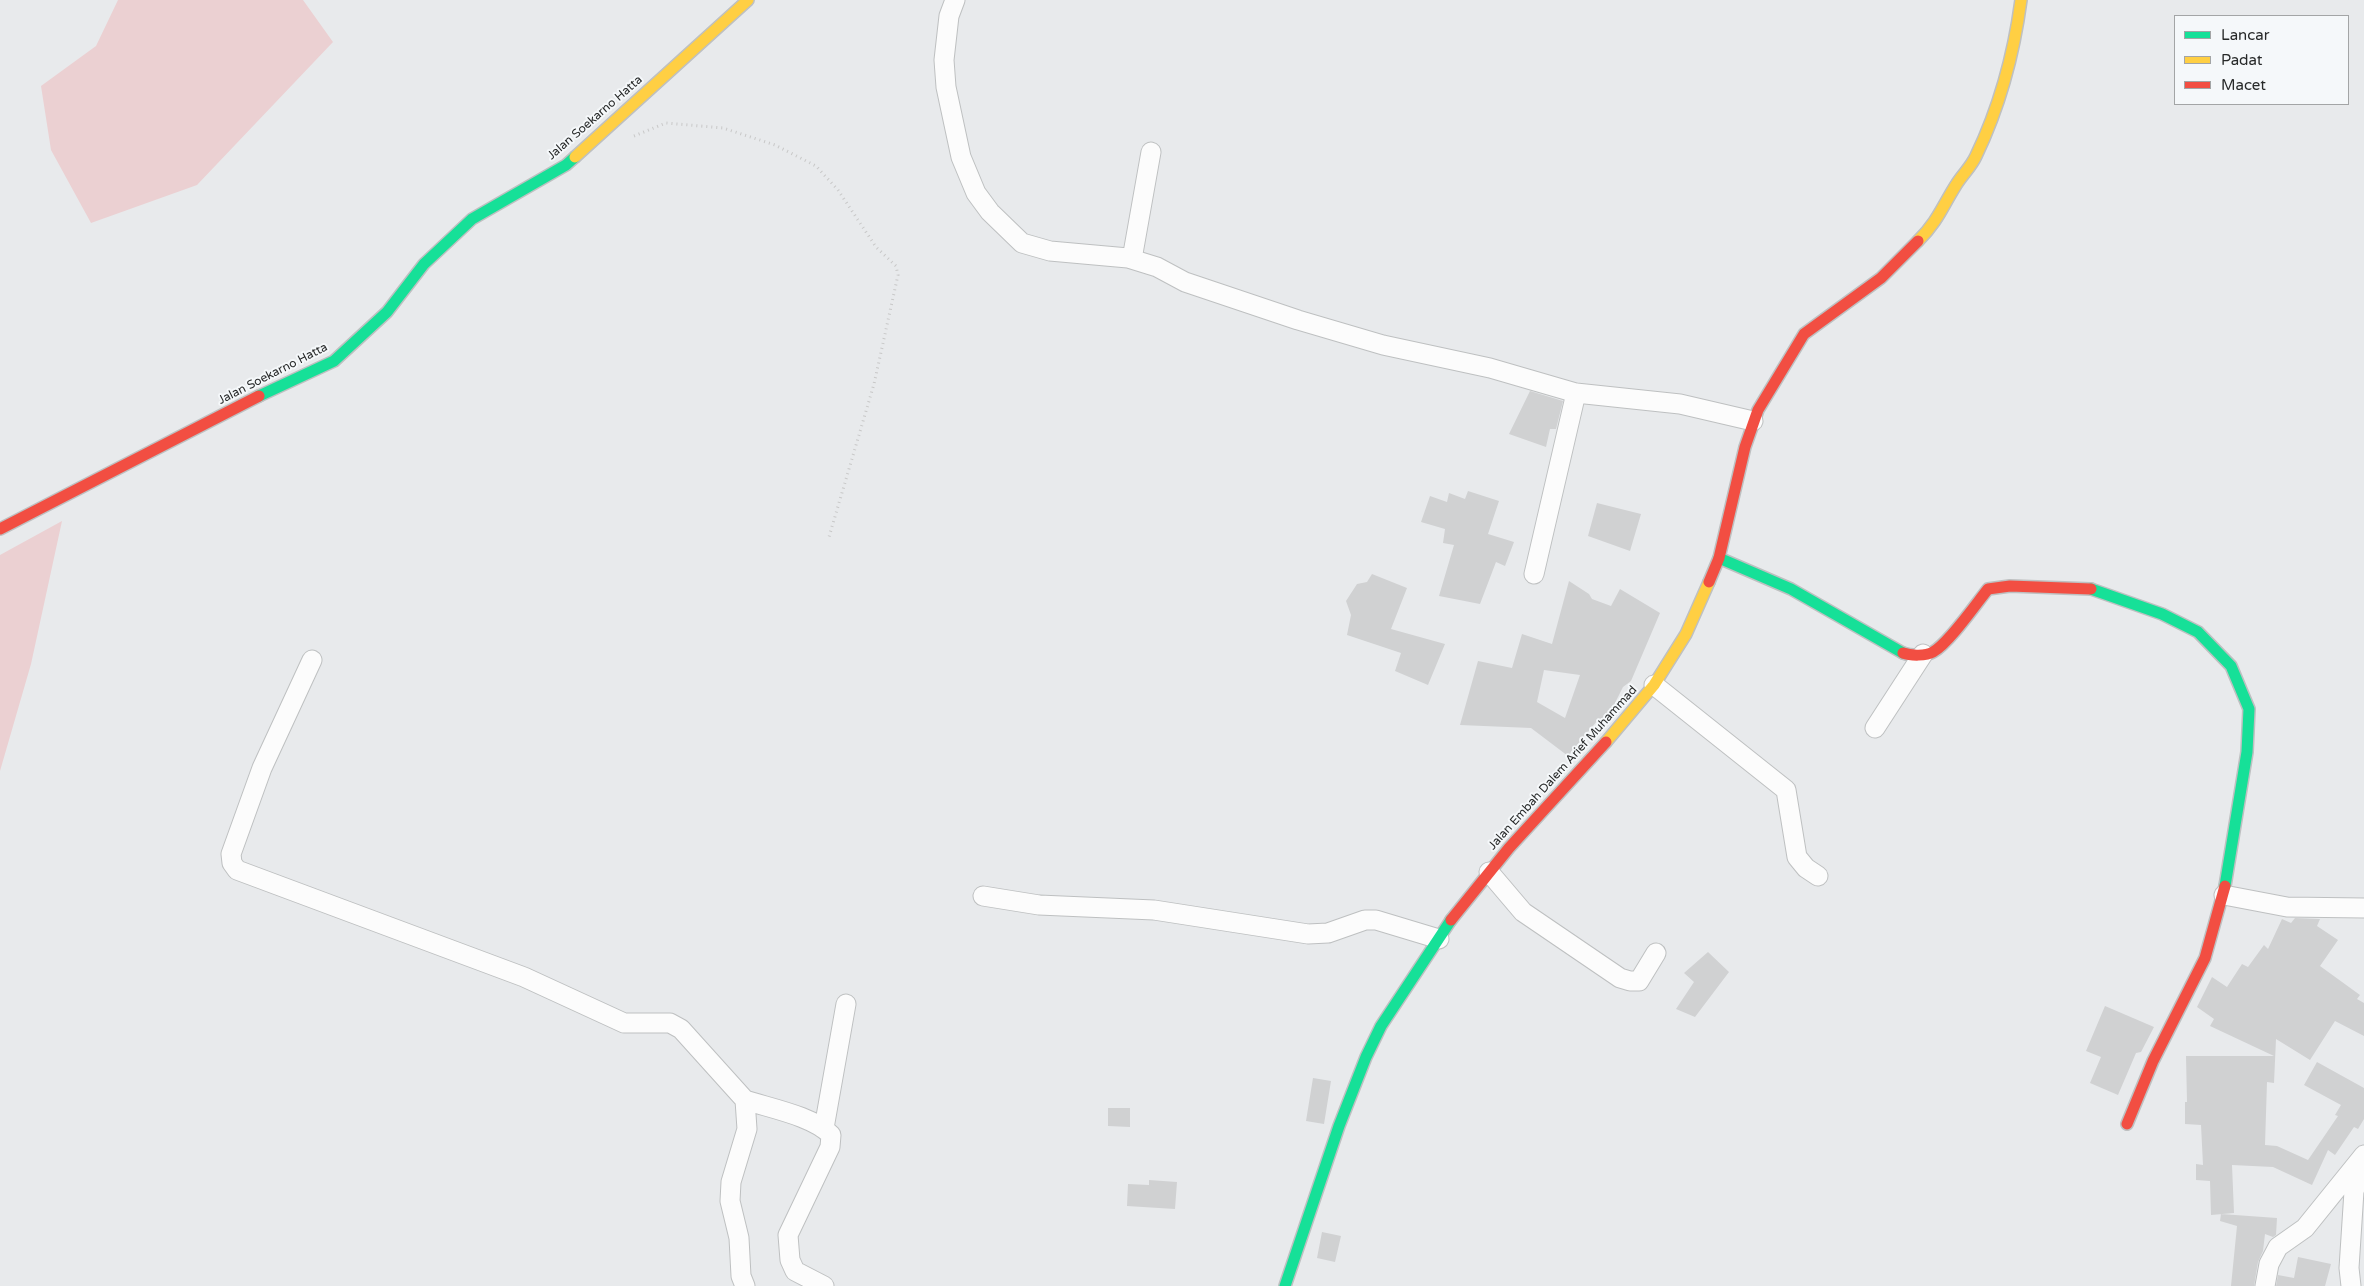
<!DOCTYPE html>
<style>
body{margin:0}
#map{position:relative;width:2364px;height:1286px;overflow:hidden;background:#e8eaec;font-family:"Varela Round",sans-serif}
canvas{display:block}
.legend{position:absolute;left:2174px;top:15px;width:175px;height:90px;box-sizing:border-box;background:#f5f8fa;border:1px solid #a3a5a6;margin:0;padding:6px 9px;list-style:none;font-size:15px;color:#272929}
.legend li{display:flex;align-items:center;gap:10px;height:25px}
.legend b{width:25px;border:1px solid #a3a5a6}
</style>
<div id="map">
<canvas width="2364" height="1286"></canvas>
<ul class="legend">
<li><b style="height:6px;background:#16e098"></b>Lancar</li>
<li><b style="height:6px;background:#ffcf43"></b>Padat</li>
<li><b style="height:6px;background:#f24e42"></b>Macet</li>
</ul>
</div>
<script>
const ctx = document.querySelector('canvas').getContext('2d');
ctx.lineJoin = 'round';
function fill(path, color) { ctx.fillStyle = color; ctx.fill(path, 'evenodd'); }
function strokePath(path, color, width, dash) { ctx.strokeStyle = color; ctx.lineWidth = width; ctx.lineCap = dash ? 'butt' : 'round'; ctx.setLineDash(dash || []); ctx.stroke(path); }
function drawText(font, color, halo, rows, align = 'center') {
  ctx.font = font + ' "Varela Round",sans-serif'; ctx.lineWidth = 4; ctx.setLineDash([]); ctx.textBaseline = 'middle'; ctx.strokeStyle = halo; ctx.fillStyle = color; for (const [text, x, y, turn = 0] of rows) {
    ctx.save(); ctx.translate(x, y); ctx.rotate((+turn || 0) * Math.PI / 180); ctx.textAlign = isNaN(turn) ? turn : align; if (halo) ctx.strokeText(text, 0, 0); ctx.fillText(text, 0, 0); ctx.restore();
  }
}
fill(new Path2D(`
 M118,0H303L333,42L197,185L91,223L51,150L41,86L96,46Z
 M62,521L31,664L0,771V555Z`), '#ebd0d2');
fill(new Path2D(`
 M1530,391L1563,401L1556,429H1550L1546,447L1509,434Z
 M1468,491L1499,501L1488,534L1514,542L1505,566L1496,562L1480,604L1439,596L1454,545L1443,543L1445,529L1421,522L1430,496L1447,502L1449,493L1465,499Z
 M1597,503L1641,514L1630,551L1588,536Z
 M1372,574L1407,588L1391,629L1445,644L1428,685L1395,671L1401,653L1347,635L1351,615L1346,601L1357,584L1367,582Z
 M1569,581L1589,594L1592,599L1611,606L1620,589L1660,613L1631,681L1623,687L1609,715L1602,724L1597,721L1568,756L1531,728L1460,725L1478,661L1512,668L1522,634L1552,644ZM1544,670L1580,675L1565,718L1537,702Z
 M2295,918L2320,919L2317,926L2338,940L2320,966L2360,995L2357,999L2364,1003V1036L2335,1021L2310,1060L2276,1039L2274,1083L2267,1082L2265,1145L2277,1146L2308,1160L2338,1116L2335,1115L2341,1105L2304,1085L2317,1062L2364,1088V1119L2358,1129L2354,1127L2335,1155L2328,1150L2312,1185L2273,1167L2232,1165L2234,1213L2211,1215L2210,1181L2196,1180V1164L2203,1165L2201,1125L2185,1124V1102H2187L2186,1056H2274L2210,1026L2214,1019L2197,1007L2212,977L2227,987L2242,964L2248,967L2264,945L2268,949L2282,919L2291,923Z
 M1708,952L1729,972L1695,1017L1676,1009L1694,982L1684,973Z
 M2105,1006L2154,1027L2141,1052L2136,1053L2118,1095L2090,1083L2101,1057L2086,1051Z
 M1313,1078L1331,1081L1324,1124L1306,1121Z
 M1108,1108H1130V1127L1108,1126Z
 M1149,1180L1177,1182L1175,1209L1127,1206L1128,1184L1149,1185Z
 M2221,1214L2277,1218L2276,1235L2273,1237L2265,1234L2263,1251L2258,1262L2254,1286H2231L2237,1226L2220,1221Z
 M1322,1232L1341,1236L1335,1262L1317,1258Z
 M2298,1257L2331,1264L2325,1286H2276L2278,1275L2294,1278Z`), '#d0d1d2');
const street = new Path2D(`
 M955,0L949,16L944,60L946,87L961,157L976,193L990,212L1022,243L1050,251L1128,258L1157,267L1185,282L1298,320L1383,345L1490,368L1576,393L1680,404L1753,421
 M1132,259L1151,152
 M1534,574L1576,393
 M312,660L262,768L231,854L232,863L237,870L524,977L624,1023H670L681,1029L745,1100L747,1129L731,1182L730,1201L739,1238L741,1276L745,1286
 M1654,685L1786,790L1797,857L1806,868L1818,876
 M1875,728L1923,654
 M1489,872L1523,912L1620,978L1630,981H1639L1656,953
 M2224,895L2287,907L2364,908
 M983,896L1039,905L1154,910L1308,934L1328,933L1365,920H1376L1439,939
 M745,1100C769,1108 813,1116 831,1135L830,1147L788,1235L790,1260L795,1271L824,1286
 M824,1128L846,1004
 M2265,1286L2269,1264L2278,1247L2305,1228L2364,1155
 M2351,1286L2349,1268L2354,1191L2364,1165`);
const fast = new Path2D(`
 M259,396L334,361L387,312L424,264L472,219L566,165L575,157
 M1719,558L1791,589L1903,653
 M2091,589L2162,614L2198,632L2231,666L2249,709L2247,752L2225,886
 M1285,1286L1339,1126L1366,1057L1381,1026L1451,920`);
const slow = new Path2D(`
 M575,157L748,0
 M1918,241C1938,221 1942,207 1956,185C1962,175 1971,167 1976,156C1999,108 2014,53 2021,0
 M1606,742L1654,685L1686,634L1709,582`);
const jam = new Path2D(`
 M0,529L259,396
 M1709,582L1719,558L1745,447L1758,410L1804,334L1881,278L1918,241
 M1903,653C1911,656 1926,656 1933,652C1949,643 1976,604 1988,589L2010,586L2091,589
 M1451,920L1509,848L1606,742
 M2127,1124L2153,1061L2205,958L2225,886`);
strokePath(street, '#bec0c1', 21);
strokePath(fast, '#bec0c1', 14);
strokePath(slow, '#bec0c1', 14);
strokePath(jam, '#bec0c1', 14);
strokePath(new Path2D(`
 M634,136L666,123L723,128L775,145L816,166L838,190L876,247L896,266L898,275L874,384L829,537`), '#c8c8c8', 3, [1, 4]);
strokePath(street, '#fcfcfc', 19);
strokePath(fast, '#16e098', 11);
strokePath(slow, '#ffcf43', 11);
strokePath(jam, '#f24e42', 11);
drawText('12px', '#272929', '#f5f8fa', [
 ["Jalan Soekarno Hatta",595,118,-41],
 ["Jalan Soekarno Hatta",273,374,-27],
 ["Jalan Embah Dalem Arief Muhammad",1563,768,-48]
]);
</script>
